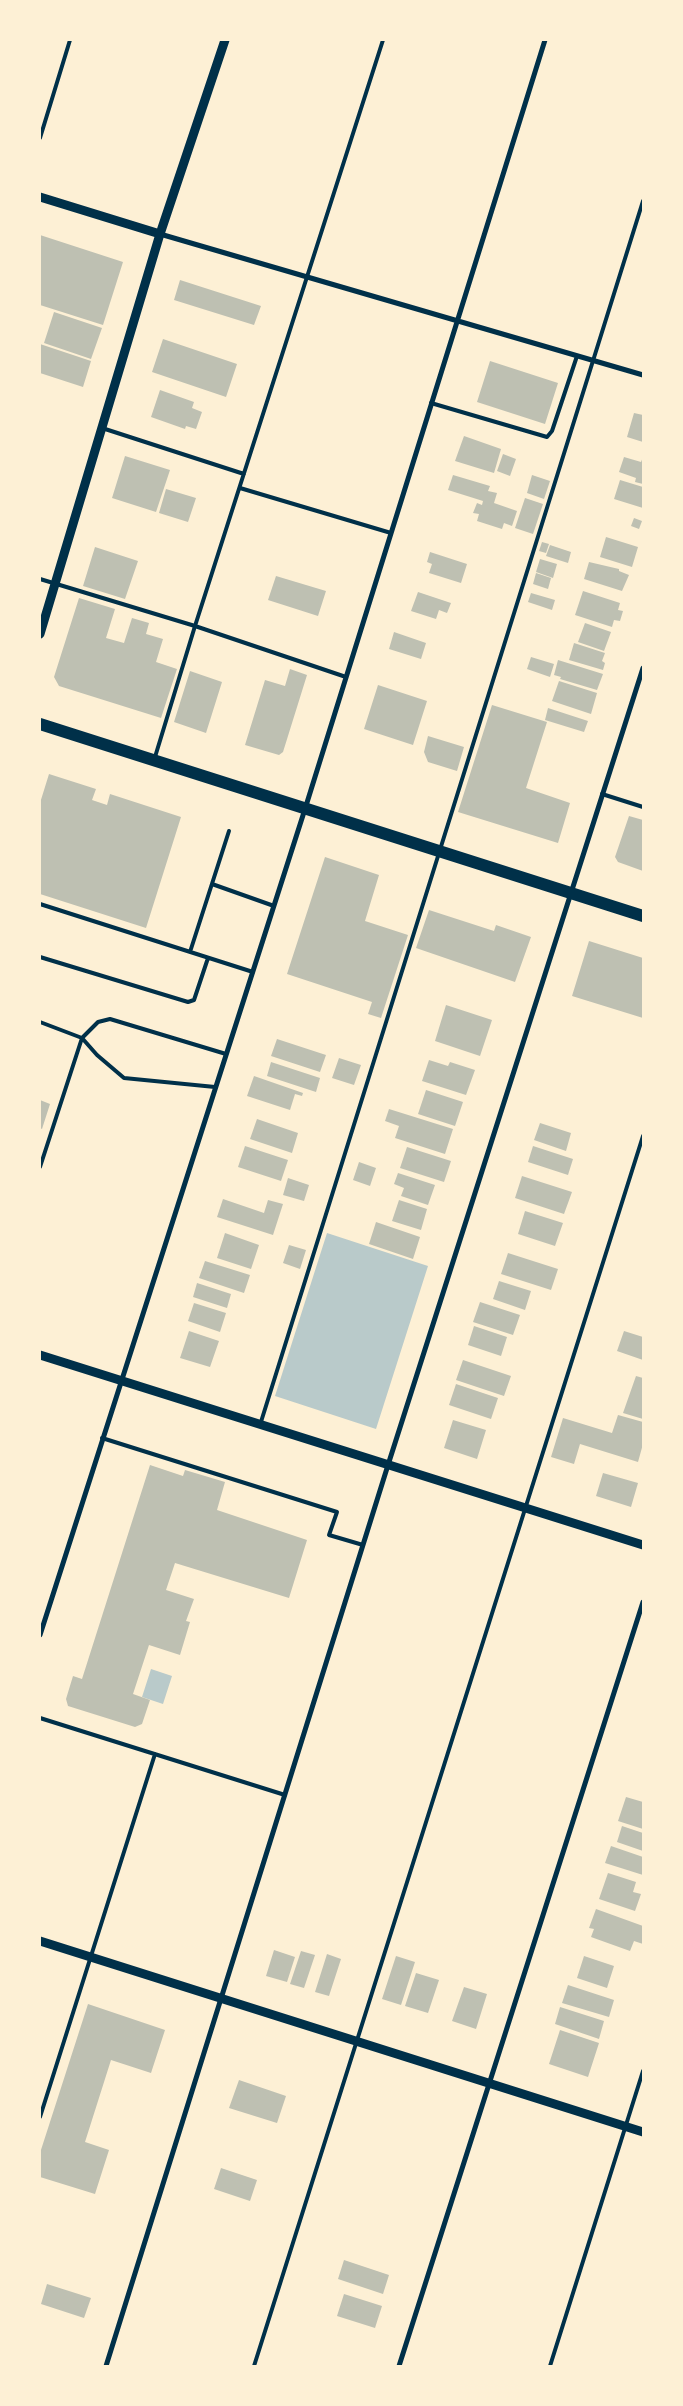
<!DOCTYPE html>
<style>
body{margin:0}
#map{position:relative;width:683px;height:2406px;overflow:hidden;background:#fdf0d5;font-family:Cabin,sans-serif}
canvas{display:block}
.frame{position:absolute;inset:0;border:41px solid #fdf0d5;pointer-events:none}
</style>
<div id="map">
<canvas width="683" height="2406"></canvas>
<div class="frame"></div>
</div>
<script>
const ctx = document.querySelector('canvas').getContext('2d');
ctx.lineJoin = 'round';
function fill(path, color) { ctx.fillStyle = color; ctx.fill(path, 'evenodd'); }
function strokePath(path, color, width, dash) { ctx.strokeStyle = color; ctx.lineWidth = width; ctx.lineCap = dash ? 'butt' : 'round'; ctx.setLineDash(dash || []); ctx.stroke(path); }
fill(new Path2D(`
 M327,1233L428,1266L376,1429L275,1396Z
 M151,1669L172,1676L163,1704L142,1697Z`), '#b9caca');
fill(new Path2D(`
 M40,235L123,262L103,325L40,305Z
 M180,280L261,306L254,325L174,300Z
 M54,312L102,328L91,359L44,343Z
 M163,339L237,364L226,397L152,372Z
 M40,344L91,361L83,387L40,373Z
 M490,361L558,383L545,424L477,402Z
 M160,390L194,402L192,408L202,412L196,429L186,426L185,429L151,417Z
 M634,413L643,415V442L627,437Z
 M464,436L501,449L494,473L455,461Z
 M503,454L516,459L510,476L497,471Z
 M125,456L170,470L156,512L112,498Z
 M624,457L641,462L643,457V484L635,482L636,478L619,472Z
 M453,475L490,486L488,491L497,493L494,503L517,511L512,526L504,523L502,529L477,521L479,514L473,513L477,503L482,505L483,501L448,490Z
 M532,475L550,481L544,499L527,493Z
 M620,480L643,487V508L614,499Z
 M166,489L196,498L188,522L159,513Z
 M525,498L543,504L533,534L515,528Z
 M634,518L642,521L639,529L631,526Z
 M606,537L638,547L632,567L600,557Z
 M542,542L549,544L546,553L539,551Z
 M550,545L571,552L568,563L546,556Z
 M95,547L138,561L125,599L83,586Z
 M430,552L467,564L461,583L429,573L432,564L427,562Z
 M540,559L557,564L553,578L536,572Z
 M589,562L619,569V571L629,575L622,591L584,579Z
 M536,573L551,578L548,589L533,584Z
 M276,576L326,591L318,616L268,600Z
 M583,591L620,603L618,610L623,611L620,621L614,620L612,627L575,615Z
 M418,592L451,603L447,613L439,610L436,619L411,611Z
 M531,593L555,600L552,610L528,602Z
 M79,598L115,609L106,638L124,643L132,618L149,623L146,634L163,639L156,662L177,669L161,718L59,686L54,677Z
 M585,623L611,632L604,651L578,642Z
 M394,632L426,643L421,659L389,649Z
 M574,643L605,653L602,661L605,663L603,670L569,660Z
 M531,657L554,664L550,677L527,669Z
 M558,660L603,674L597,690L560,679L561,677L554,675Z
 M290,669L307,675L283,752L279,755L245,745L265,680L285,686Z
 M190,671L222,682L206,733L174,722Z
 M559,681L597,693L591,714L552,701Z
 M378,685L427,701L413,745L364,729Z
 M492,705L547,722L526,788L570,803L558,843L458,812Z
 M548,708L588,721L584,732L545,720Z
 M428,736L464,747L457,771L428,762L424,752Z
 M49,774L96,789L92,800L107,805L110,794L181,817L146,928L40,894V803Z
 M629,816L643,820V871L618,862L615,857Z
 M325,857L379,875L365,921L408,935L381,1018L368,1014L372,1002L287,974Z
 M429,910L494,931L496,925L531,937L515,982L416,948Z
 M589,941L643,958V1018L572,996Z
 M446,1005L492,1020L480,1056L435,1041Z
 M277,1039L326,1055L320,1072L271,1056Z
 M339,1058L361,1065L354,1085L332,1078Z
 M429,1060L448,1066L450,1062L475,1070L466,1095L422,1081Z
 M271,1062L320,1078L316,1092L267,1076Z
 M254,1076L303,1093L302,1096L295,1094L290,1110L247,1096Z
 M426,1090L463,1102L455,1126L418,1114Z
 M40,1100L50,1104L42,1129L40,1128Z
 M389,1109L453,1129L445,1154L395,1138L399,1126L385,1121Z
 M257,1119L298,1133L292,1153L250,1139Z
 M540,1123L571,1133L566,1151L534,1140Z
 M245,1146L288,1160L281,1181L238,1167Z
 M533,1146L573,1159L568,1175L528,1162Z
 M407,1147L451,1161L444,1182L400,1168Z
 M359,1162L376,1168L370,1186L353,1180Z
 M398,1173L435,1185L428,1205L401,1196L404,1188L394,1184Z
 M522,1176L572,1192L564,1214L515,1198Z
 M288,1178L309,1185L304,1201L283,1195Z
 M223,1199L264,1213L268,1200L283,1204L273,1235L217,1217Z
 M399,1200L427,1209L421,1230L392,1221Z
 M525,1211L563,1223L555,1246L518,1234Z
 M376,1222L420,1237L413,1259L369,1244Z
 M225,1233L259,1245L251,1269L217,1258Z
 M289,1245L306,1250L300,1269L283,1263Z
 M508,1253L558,1269L551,1290L501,1274Z
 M205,1261L250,1275L244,1293L199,1278Z
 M499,1281L531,1291L525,1310L493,1299Z
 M197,1283L231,1294L227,1308L193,1297Z
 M480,1302L520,1315L513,1335L473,1322Z
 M194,1303L226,1313L220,1332L188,1321Z
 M474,1326L507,1337L501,1356L468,1345Z
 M189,1331L219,1341L210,1367L180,1358Z
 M624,1331L643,1337V1360L617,1351Z
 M463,1360L511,1376L504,1396L456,1380Z
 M636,1376L643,1378V1419L623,1413Z
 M456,1384L498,1398L491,1419L449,1405Z
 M618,1415L643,1422V1444L638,1462L580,1444L574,1464L551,1457L563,1418L612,1433Z
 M453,1420L486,1430L477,1459L444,1448Z
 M150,1465L183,1476L185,1470L225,1482L217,1510L307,1540L289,1598L175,1563L166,1590L194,1599L186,1621L190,1622L180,1655L149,1645L133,1694L150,1700L142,1724L135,1727L68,1706L66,1699L73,1676L82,1679Z
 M603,1473L638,1483L631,1507L596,1496Z
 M626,1797L643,1802V1829L618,1821Z
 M622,1826L643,1833V1851L617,1842Z
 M611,1846L643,1857V1875L605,1863Z
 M608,1873L636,1882L633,1892L641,1894L635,1911L599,1899Z
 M596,1909L643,1926V1944L634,1941L630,1951L591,1937L594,1929L589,1928Z
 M274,1950L295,1957L287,1982L266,1976Z
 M301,1951L315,1955L304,1988L290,1984Z
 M327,1954L341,1959L329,1996L315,1992Z
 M396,1956L415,1962L401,2005L382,1999Z
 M584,1956L614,1966L607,1988L577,1978Z
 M416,1973L439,1980L428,2013L405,2006Z
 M568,1985L614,2000L609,2017L562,2003Z
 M464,1987L487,1994L476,2029L452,2021Z
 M88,2004L165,2030L151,2073L111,2060L85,2142L109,2150L95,2194L40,2177V2153Z
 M560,2007L604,2021L599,2039L555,2024Z
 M560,2030L599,2043L588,2077L549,2064Z
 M239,2080L286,2096L277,2123L229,2108Z
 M221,2168L257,2180L250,2201L214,2189Z
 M344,2260L389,2275L383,2294L338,2279Z
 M47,2284L91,2298L84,2318L41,2304Z
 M344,2294L382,2306L375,2328L337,2316Z`), '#bec0b2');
strokePath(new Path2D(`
 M40,138L70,40
 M431,403L547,437L552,431L577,356
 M102,428L244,474
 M240,488L391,533
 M40,579L195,626L346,677
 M155,757L195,626L383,40
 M602,794L643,807
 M212,884L274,906
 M40,904L253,972
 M190,952L229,831
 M40,957L188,1002L194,1000L208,958
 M40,1022L82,1038L40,1167
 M215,1087L124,1078L97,1055L82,1038L98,1022L110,1019L226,1054
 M260,1425L643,201
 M102,1438L337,1512L329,1535L363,1545
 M40,1718L285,1795
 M40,2117L155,1754
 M254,2366L643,1136
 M550,2366L643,2071`), '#003049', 4);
strokePath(new Path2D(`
 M160,234L643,375
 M40,1635L305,809L545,40
 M106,2366L388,1465L643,668
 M399,2366L643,1602`), '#003049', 5);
strokePath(new Path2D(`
 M40,197L160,234
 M40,634L160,234L225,40
 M40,1355L643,1545
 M40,1941L643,2132`), '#003049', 9);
strokePath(new Path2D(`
 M40,724L643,916`), '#003049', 12);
</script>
